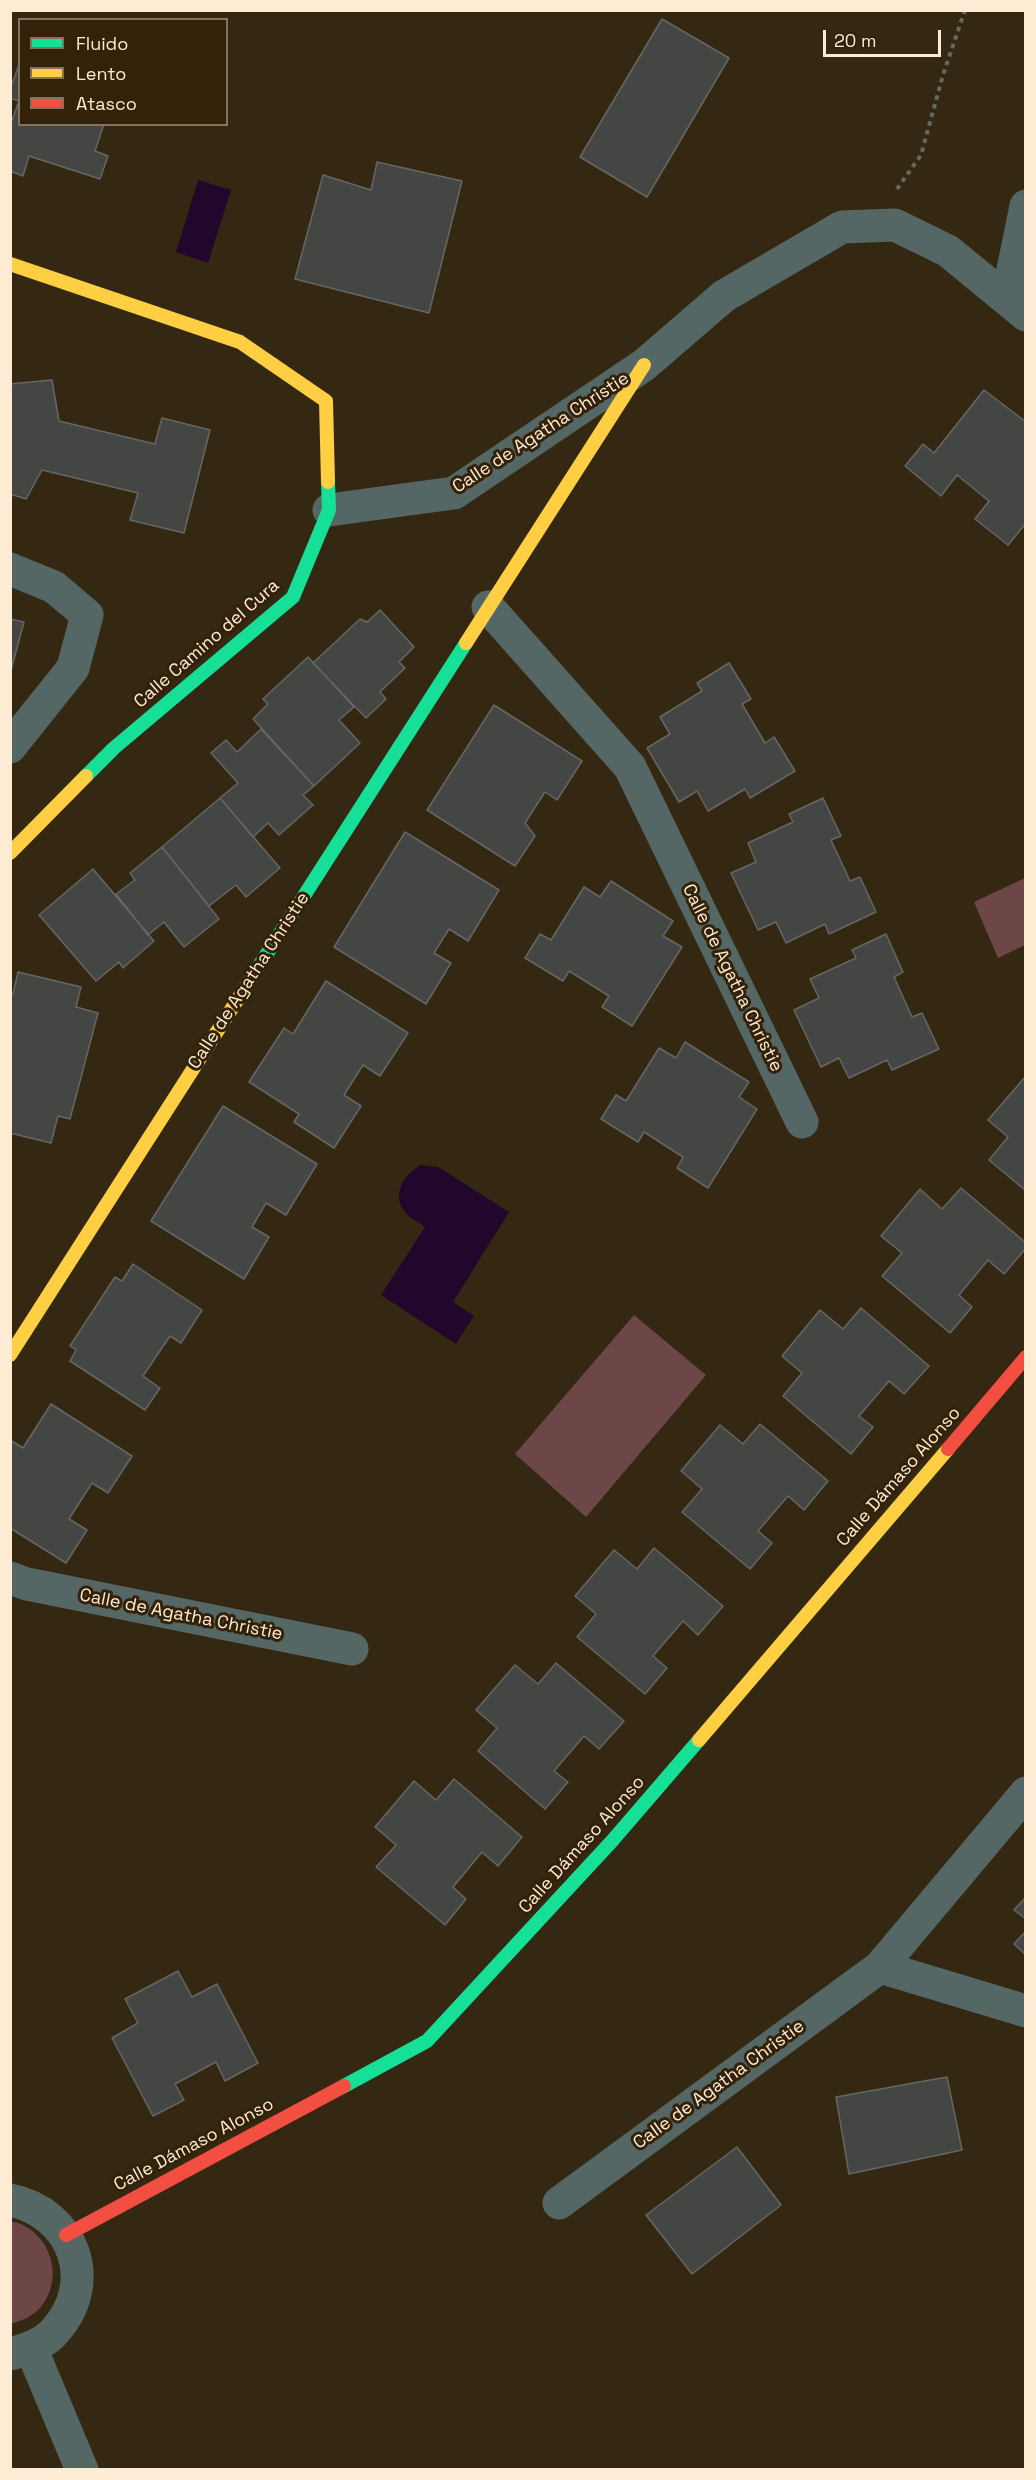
<!DOCTYPE html>
<meta charset="utf-8">
<style>
body{margin:0}
#map{position:relative;width:1036px;height:2480px;overflow:hidden;background:#342812;font-family:"Space Grotesk",sans-serif}
canvas{display:block}
.frame{position:absolute;inset:0;border:12px solid #feebd3;pointer-events:none}
.legend{position:absolute;left:18px;top:18px;width:210px;height:108px;box-sizing:border-box;background:#332209;border:2px solid #84725a;margin:0;padding:8px 10px;list-style:none;font-size:18px;color:#feebd3}
.legend li{display:flex;align-items:center;gap:12px;height:30px}
.legend b{width:30px;border:2px solid #84725a}
.scale{position:absolute;left:823px;top:30px;width:118px;height:27px;box-sizing:border-box;border:3px solid #feebd3;border-top:0;padding-left:8px;font-size:18px;line-height:21px;white-space:nowrap;color:#feebd3;-webkit-text-stroke:4px #332209;paint-order:stroke}
</style>
<div id="map">
<canvas width="1036" height="2480"></canvas>
<div class="frame"></div>
<ul class="legend">
<li><b style="height:8px;background:#16e098"></b>Fluido</li>
<li><b style="height:8px;background:#ffcf43"></b>Lento</li>
<li><b style="height:8px;background:#f24e42"></b>Atasco</li>
</ul>
<div class="scale">20 m</div>
</div>
<script>
const ctx = document.querySelector('canvas').getContext('2d');
ctx.lineJoin = 'round';
function fill(path, color) { ctx.fillStyle = color; ctx.fill(path, 'evenodd'); }
function strokePath(path, color, width, dash) { ctx.strokeStyle = color; ctx.lineWidth = width; ctx.lineCap = dash ? 'butt' : 'round'; ctx.setLineDash(dash || []); ctx.stroke(path); }
function drawText(font, color, halo, rows, align = 'center') {
  ctx.font = font + ' "Space Grotesk",sans-serif'; ctx.lineWidth = 6; ctx.setLineDash([]); ctx.textBaseline = 'middle'; ctx.strokeStyle = halo; ctx.fillStyle = color; for (const [text, x, y, turn = 0] of rows) {
    ctx.save(); ctx.translate(x, y); ctx.rotate((+turn || 0) * Math.PI / 180); ctx.textAlign = isNaN(turn) ? turn : align; if (halo) ctx.strokeText(text, 0, 0); ctx.fillText(text, 0, 0); ctx.restore();
  }
}
fill(new Path2D(`
 M1025,878V945L998,958L974,902Z
 M634,1315L706,1375L586,1517L515,1454Z
 M10,2221C50,2228 67,2279 39,2309C31,2317 21,2321 11,2324Z`), '#6d4748');
fill(new Path2D(`
 M198,180L231,190L208,263L176,252Z
 M421,1165L438,1167L509,1212L453,1302L474,1316L456,1344L381,1295L425,1227C420,1223 413,1220 409,1216C389,1199 402,1175 421,1165Z`), '#23062b');
const building = new Path2D(`
 M662,19L729,58L647,197L580,157Z
 M19,65L20,124H104L95,151L108,156L100,179L29,156L23,176L10,171V126L19,101L10,98V89Z
 M377,162L462,181L429,313L295,279L323,175L371,190Z
 M52,380L59,421L155,444L162,418L210,430L184,533L130,520L138,493L42,470L26,499L10,494V384Z
 M984,390L1026,422V523L1008,545L975,519L989,501L957,475L941,496L905,466L923,444L934,453Z
 M380,610L414,647L399,662L405,668L380,692L386,699L366,718L313,663L360,619L367,622Z
 M10,619L24,622L10,674Z
 M308,657L354,707L339,720L360,743L314,786L253,719L268,704L263,699Z
 M729,663L751,699L742,704L765,743L774,737L795,771L750,798L745,789L708,811L697,791L679,802L647,748L670,734L660,717L702,691L697,683Z
 M494,705L582,761L557,800L545,792L525,823L535,836L515,866L427,810Z
 M261,729L314,786L303,795L313,805L279,835L268,823L253,837L220,798L238,783L211,753L226,740L237,752Z
 M220,798L280,868L246,897L236,885L209,906L162,847Z
 M823,798L841,836L831,840L850,881L860,877L876,912L829,934L825,924L786,943L776,922L758,930L731,873L756,862L748,843L793,822L789,814Z
 M405,832L499,890L468,941L449,929L434,953L451,963L426,1004L334,947Z
 M162,847L219,919L184,947L164,922L148,935L116,894L135,880L130,873Z
 M93,869L154,941L123,968L119,962L96,981L39,915Z
 M611,881L673,921L663,936L682,947L632,1026L602,1007L609,996L569,971L563,981L525,958L540,934L551,940L584,887L600,897Z
 M886,934L903,972L894,977L912,1017L922,1013L939,1049L892,1070L887,1060L849,1078L839,1058L821,1067L794,1010L819,998L810,979L856,958L852,950Z
 M18,972L81,987L76,1007L98,1013L70,1119L58,1116L51,1143L10,1133V993L13,994Z
 M326,981L408,1033L380,1076L363,1065L344,1095L361,1106L334,1148L294,1122L299,1114L249,1082L284,1028L293,1034Z
 M685,1042L749,1082L739,1097L757,1109L708,1188L677,1168L683,1157L644,1132L638,1142L601,1119L616,1095L626,1101L659,1048L676,1058Z
 M1026,1076V1191L989,1160L1008,1137L988,1120Z
 M223,1106L317,1164L286,1215L266,1203L252,1227L269,1237L244,1279L151,1221Z
 M961,1188L1026,1243V1248L1004,1274L988,1260L959,1295L972,1307L950,1333L882,1276L902,1253L881,1236L920,1189L942,1209Z
 M133,1264L202,1310L181,1343L170,1336L143,1376L160,1388L145,1410L70,1361L76,1350L70,1346L115,1277L122,1281Z
 M861,1308L929,1366L904,1394L889,1381L859,1416L873,1427L851,1454L783,1396L802,1373L782,1356L820,1310L843,1329Z
 M51,1404L132,1456L108,1493L92,1483L69,1519L87,1530L66,1563L10,1528V1440L23,1448Z
 M760,1424L828,1481L804,1510L788,1496L758,1531L772,1543L750,1569L682,1512L702,1489L681,1471L720,1425L743,1444Z
 M654,1548L723,1606L698,1635L683,1621L653,1656L667,1668L645,1694L577,1637L596,1614L575,1596L614,1550L637,1569Z
 M556,1663L624,1721L599,1749L584,1736L554,1771L568,1782L545,1809L478,1751L497,1728L476,1710L515,1665L538,1684Z
 M454,1779L522,1837L498,1866L482,1852L453,1887L466,1899L445,1925L376,1867L396,1845L375,1827L414,1781L436,1800Z
 M1026,1897V1919L1014,1910Z
 M1026,1931V1955L1014,1944Z
 M178,1971L192,1997L217,1984L258,2063L225,2081L216,2062L175,2084L184,2100L153,2116L112,2038L138,2023L125,1999Z
 M947,2077L962,2150L849,2174L836,2097Z
 M737,2147L781,2205L692,2274L646,2215Z`);
fill(building, '#444644');
strokePath(building, '#666765', 1.5);
strokePath(new Path2D(`
 M897,189L921,155L943,75L965,10`), '#64695f', 4, [4.5, 4.5]);
strokePath(new Path2D(`
 M1007,299L1026,206
 M329,510L454,493L644,365L724,296L842,227L895,225L948,251L1026,315
 M10,569L54,587L87,615L73,668L10,747
 M488,607L630,767L802,1122
 M10,1578L27,1584L352,1649
 M880,1967L1026,2011
 M10,2200C74,2213 99,2282 55,2331C44,2344 26,2350 10,2354
 M559,2203L880,1967L1026,1793
 M31,2348L82,2470`), '#556764', 33);
strokePath(new Path2D(`
 M86,776L114,748L293,597L329,510L328,482
 M243,991L466,643
 M344,2086L427,2041L612,1841L699,1740`), '#16e098', 14);
strokePath(new Path2D(`
 M10,264L240,342L326,401L328,482
 M466,643L644,365
 M10,853L86,776
 M10,1355L243,991
 M699,1740L948,1449`), '#ffcf43', 14);
strokePath(new Path2D(`
 M948,1449L1026,1357
 M66,2235L344,2086`), '#f24e42', 14);
drawText('18px', '#feebd3', '#332209', [
 ["Calle de Agatha Christie",541,433,-33],
 ["Calle Camino del Cura",207,644,-41],
 ["Calle de Agatha Christie",732,978,64],
 ["Calle de Agatha Christie",249,981,-57],
 ["Calle Dámaso Alonso",899,1477,-49],
 ["Calle de Agatha Christie",181,1615,11],
 ["Calle Dámaso Alonso",582,1845,-48],
 ["Calle de Agatha Christie",719,2085,-36],
 ["Calle Dámaso Alonso",194,2145,-28]
]);
</script>
